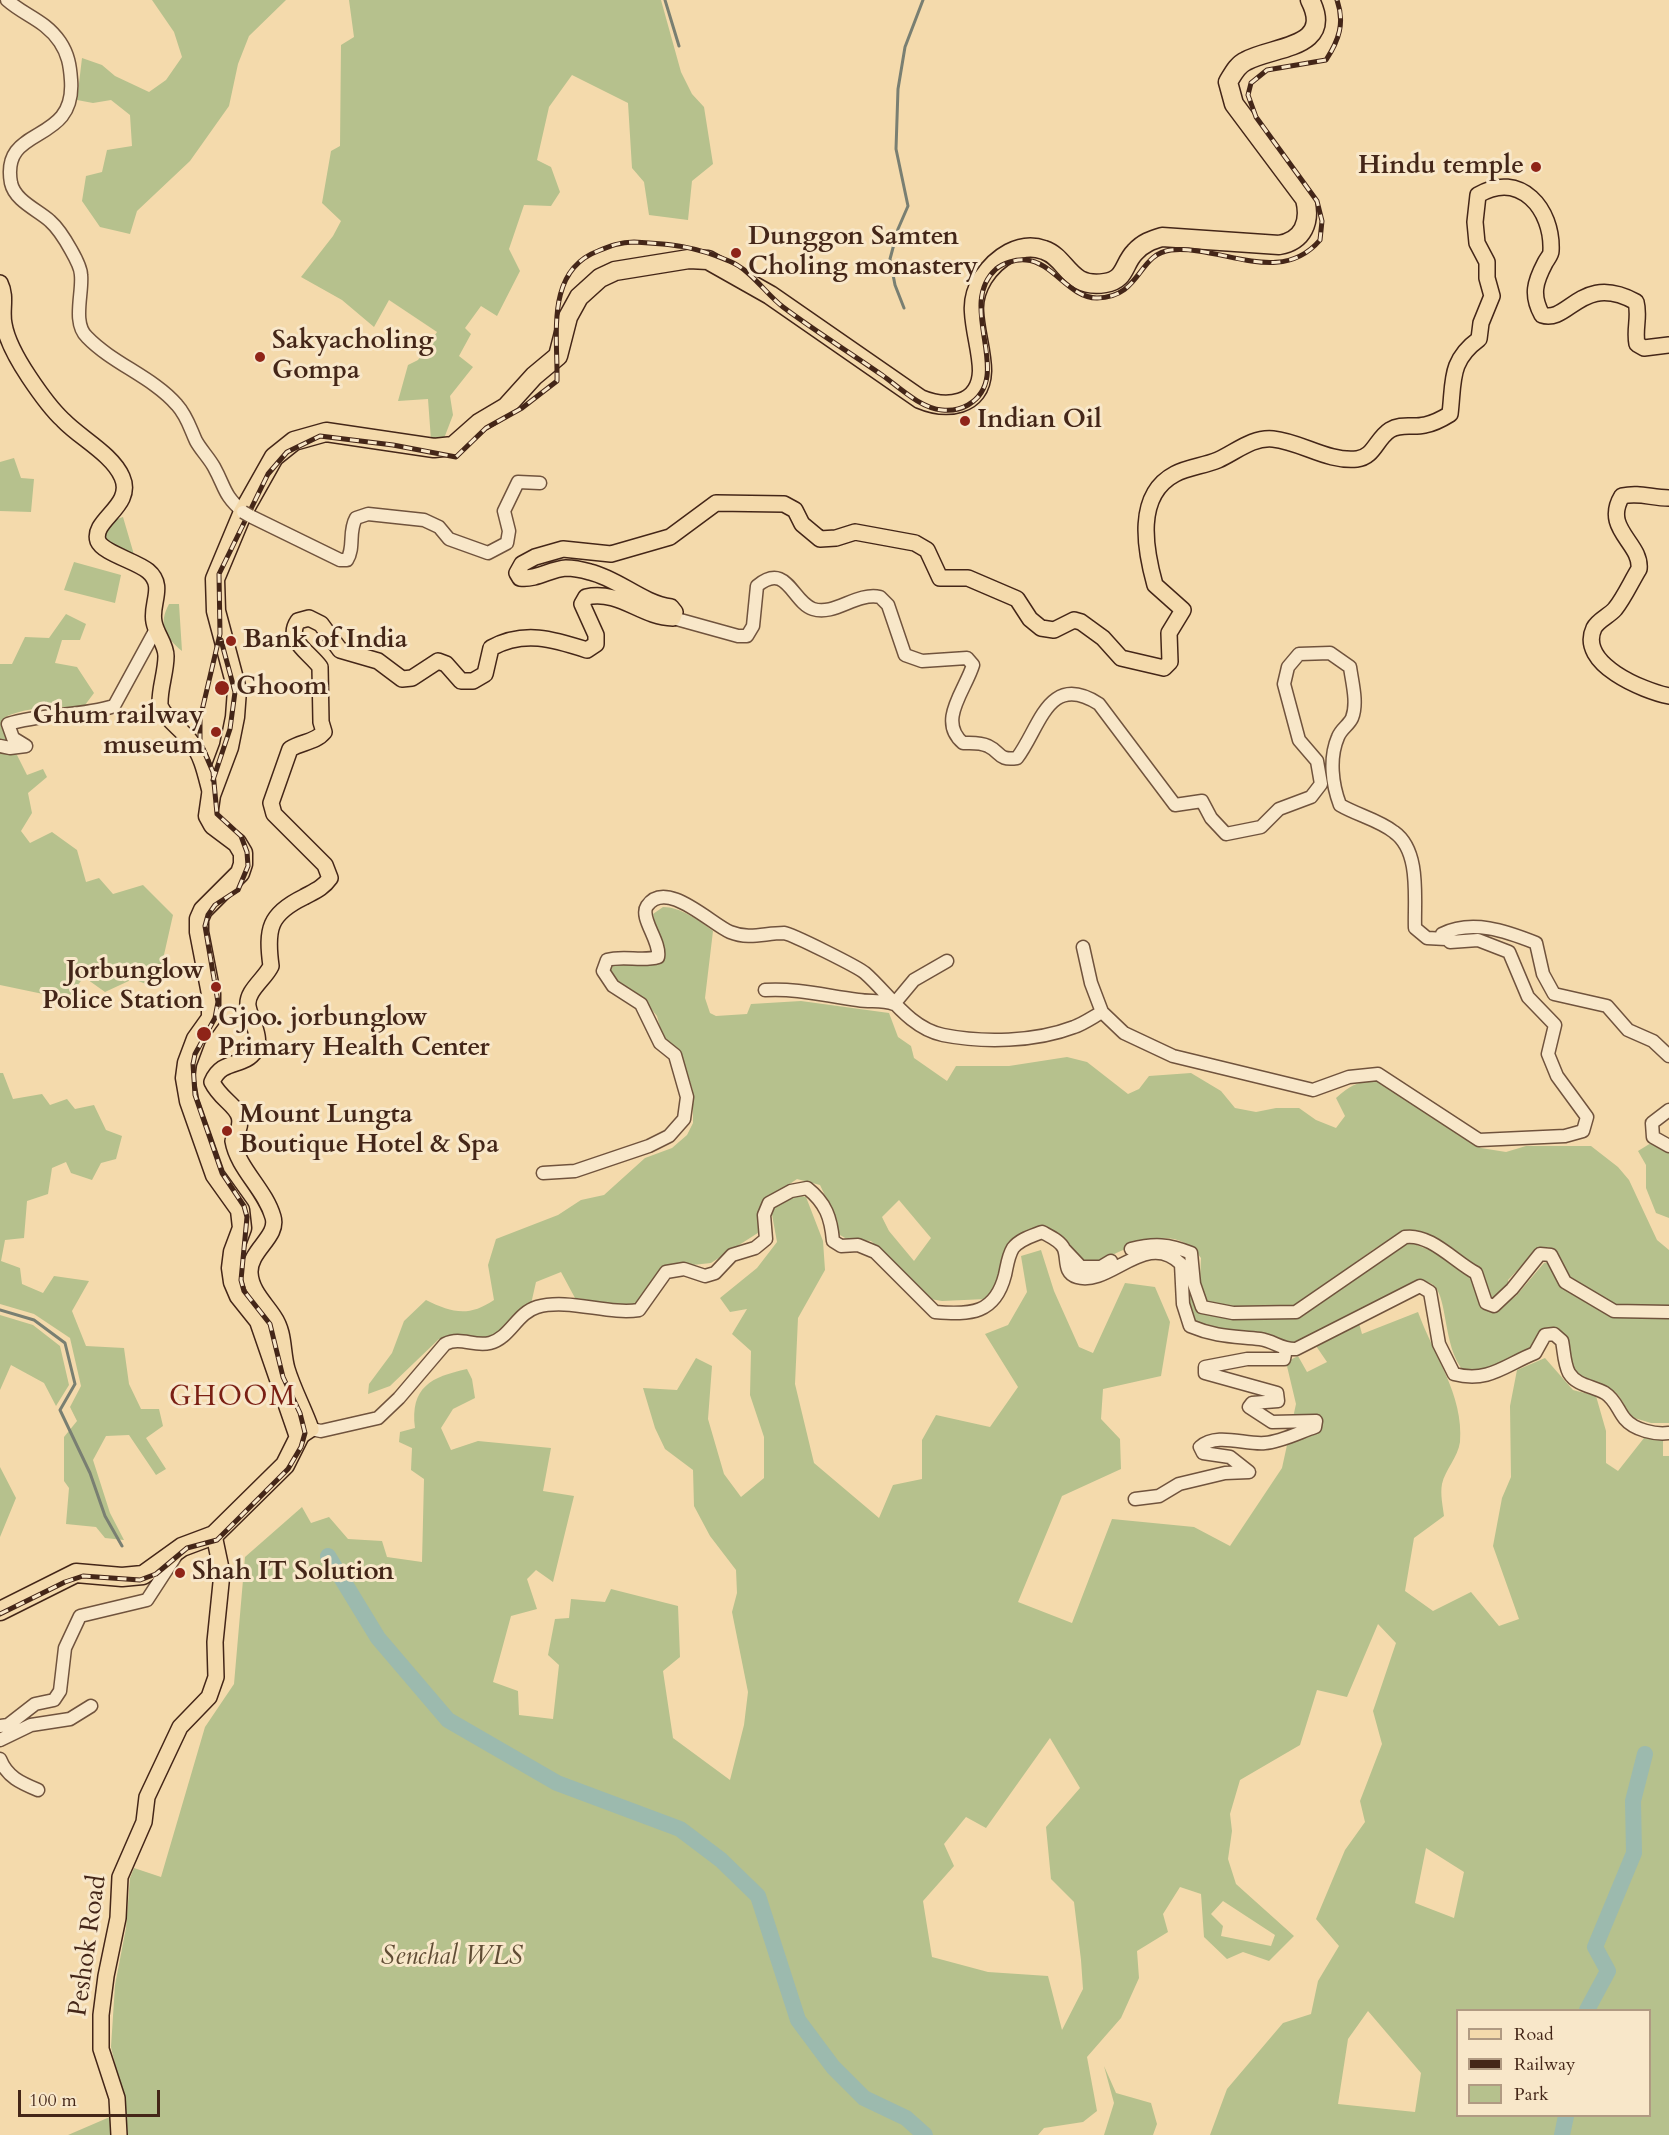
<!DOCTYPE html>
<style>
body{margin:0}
#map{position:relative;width:1669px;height:2135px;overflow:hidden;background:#f4daac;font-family:Cardo,serif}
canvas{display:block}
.legend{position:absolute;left:1456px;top:2009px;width:195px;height:108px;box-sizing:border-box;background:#f8e7c9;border:2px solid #b09a82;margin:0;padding:8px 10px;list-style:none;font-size:18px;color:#442618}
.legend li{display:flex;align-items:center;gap:12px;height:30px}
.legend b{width:30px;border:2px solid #b09a82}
.scale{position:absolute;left:18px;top:2090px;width:142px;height:27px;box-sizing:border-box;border:3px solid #442618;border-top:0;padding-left:8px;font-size:18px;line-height:21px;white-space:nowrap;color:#442618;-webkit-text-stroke:4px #f8e7c9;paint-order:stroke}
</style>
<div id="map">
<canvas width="1669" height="2135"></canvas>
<ul class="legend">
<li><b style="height:8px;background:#f4daac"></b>Road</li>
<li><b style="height:8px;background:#442618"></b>Railway</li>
<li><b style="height:16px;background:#b6c18d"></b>Park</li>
</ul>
<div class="scale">100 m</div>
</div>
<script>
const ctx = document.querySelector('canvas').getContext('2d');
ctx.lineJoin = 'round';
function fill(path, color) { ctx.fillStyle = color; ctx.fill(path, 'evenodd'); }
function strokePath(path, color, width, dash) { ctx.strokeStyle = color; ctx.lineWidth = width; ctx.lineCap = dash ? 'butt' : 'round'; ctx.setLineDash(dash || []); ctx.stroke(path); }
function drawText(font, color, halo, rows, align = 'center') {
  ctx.font = font + ' Cardo,serif'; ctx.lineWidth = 6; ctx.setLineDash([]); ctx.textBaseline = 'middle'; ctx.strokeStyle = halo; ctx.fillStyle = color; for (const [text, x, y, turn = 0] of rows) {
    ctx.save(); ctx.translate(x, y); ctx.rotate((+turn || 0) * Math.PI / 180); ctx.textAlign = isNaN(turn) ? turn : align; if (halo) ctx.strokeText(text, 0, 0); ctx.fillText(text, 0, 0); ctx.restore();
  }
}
fill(new Path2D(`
 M152,0H286L249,36L238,64L229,106L190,161L137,211L130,234L100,227L82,201L86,176L102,172L107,150L132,146L130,115L111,100L93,103L77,100L82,58L102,65L115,76L149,92L166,80L182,57L174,32Z
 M349,0H661L681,72L692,94L704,107L713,164L692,181L688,220L649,215L644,182L632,168L628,103L572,75L549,107L537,160L551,167L560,192L551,206L524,205L509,249L520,271L497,316L481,306L465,328L471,334L459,356L473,367L450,396L453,415L443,441L431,440L428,399L398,401L408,365L418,360L437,332L389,300L374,327L342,300L301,277L333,236L341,221L322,203L331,151L340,146L341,45L354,37Z
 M14,458L21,478L34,479L31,512L0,511V462Z
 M123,517L135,558L105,544L103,534L111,521Z
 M74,562L121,575L115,603L64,590Z
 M169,604H179L182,651C165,637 158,624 169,604Z
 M66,614L86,624L80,640H62L55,663L77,667L94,693L82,709C58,705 28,707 5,717L1,727L12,742L0,740V664H12L25,637L49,638Z
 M0,751L17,755L27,775L43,769L47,777L28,793L32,813L21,831L30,843L52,832L77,850L86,882L99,878L113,894L143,885L173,915L161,968L146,984L133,979L105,992L84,977L67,999L0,985Z
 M663,907C680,907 699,920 713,931L705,998L710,1013L716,1016L747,1014L751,1004L801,1001L889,1013L898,1037L911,1046L914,1058L947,1081L956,1066H1009L1067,1057L1087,1062L1128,1094L1139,1089L1149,1076L1191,1073L1221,1091L1235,1108L1256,1112L1276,1108H1299L1316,1120L1336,1128L1345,1116L1336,1098C1355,1081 1362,1080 1387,1083L1481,1148L1506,1152L1526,1146H1591L1618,1167L1629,1180L1657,1240L1669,1250V1307L1618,1306L1608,1303L1571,1279L1556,1250L1547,1247L1534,1253L1508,1280V1285L1493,1301L1486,1299L1479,1270L1402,1233L1374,1249L1294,1307L1234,1310L1205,1303L1200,1280L1201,1258C1172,1216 1126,1252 1092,1263L1080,1258L1058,1234L1042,1228L1028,1230L1014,1240L999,1286L986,1299L942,1301L930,1299L871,1241L847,1239L838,1234V1223L820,1185L797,1179L766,1200L764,1229L711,1263L665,1268C654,1284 640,1312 616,1307C602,1304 590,1299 575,1298L561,1272L536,1282L531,1304L495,1336L483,1341L456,1337L439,1339L390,1386L368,1394L369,1384L392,1353L404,1321L426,1300C452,1313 469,1317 494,1300L488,1265L496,1239L558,1215L581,1200L604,1195L645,1158L672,1148L687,1135L693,1123V1091L681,1053L663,1039L657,1016L642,998L616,984L607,971L612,962L639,960L646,965L657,964L662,957L653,914ZM899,1200L931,1238L914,1261L889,1231L882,1217Z
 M0,1073H3L13,1099L42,1094L50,1105L67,1099L75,1109L94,1105L106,1130L122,1136L116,1159L101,1163L92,1180L71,1173L66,1162L52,1168L48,1194L27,1201L24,1238L5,1240L1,1261L20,1268L22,1284L43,1293L54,1276L89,1281L72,1311L86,1346L124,1348L129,1384L141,1409H159L163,1426L146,1438L166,1469L156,1475L129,1435L106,1436L93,1460L110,1513L124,1540L105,1538L96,1527L66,1524L69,1488L64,1481V1437L77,1421L70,1407L81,1386L70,1338L34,1314L0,1304Z
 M1651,1143L1669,1152V1218L1656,1213L1646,1188V1165L1638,1151Z
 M792,1194L806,1197L823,1241L825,1270L798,1318L795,1384L814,1463L879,1518L893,1485L922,1479V1440L936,1415L990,1427L1018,1387L985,1334L1008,1325L1027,1292L1021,1256L1041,1250L1054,1291L1079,1347L1093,1353L1125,1283L1155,1287L1170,1322L1161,1376L1103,1389L1101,1419L1120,1439L1121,1469L1062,1496L1018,1602L1072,1623L1112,1519L1194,1527L1230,1546L1282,1468L1296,1404L1286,1362L1298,1356L1307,1372L1327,1362L1314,1343L1359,1323L1362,1334L1418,1312C1433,1354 1464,1395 1460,1442C1458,1457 1445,1470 1442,1484C1440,1494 1443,1507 1444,1516L1414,1538L1405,1591L1433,1611L1471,1592L1499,1626L1519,1619L1493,1546L1502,1498L1511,1477L1510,1406L1517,1370L1545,1358L1573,1390L1596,1396L1606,1431V1463L1618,1471L1644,1438L1663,1440V1456H1669V2135H1210L1227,2089L1283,2023L1311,2014L1318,1981L1339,1946L1316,1919L1345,1850L1365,1822L1360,1801L1382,1744L1373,1711L1396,1643L1378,1624L1347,1697L1317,1690L1300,1745L1240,1780L1230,1814L1232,1831L1228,1859L1236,1884L1294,1936L1269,1961L1243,1952L1227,1959L1204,1937L1201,1894L1180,1887L1163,1914L1168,1932L1137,1951L1139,1978L1121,2018L1087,2057L1097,2111L1083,2122L1044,2128L1038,2135H932L907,2114L870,2094L829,2055L803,2019L761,1894L723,1856L681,1824L558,1778L452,1715L382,1633L331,1555L325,1551L324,1558L375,1640L446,1722L556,1786L679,1831L755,1898L796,2023L831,2070L863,2101L904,2121L919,2135H68L126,2110L111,2047L115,1985L126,1928L130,1878L134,1868L161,1877L205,1727L234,1684L245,1557L302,1507L311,1523L329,1517L348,1539L382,1541L387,1557L422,1562L424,1479L411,1470L412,1448L399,1442L400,1432L415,1428C410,1387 431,1377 467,1369L472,1379L475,1398L453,1409L441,1428L451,1450L478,1441L551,1448L543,1491L574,1496L553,1582L536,1570L527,1579L537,1609L511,1616L493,1682L518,1691L519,1715L553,1719L559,1665L548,1655L555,1619L569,1618L571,1599L605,1602L611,1589L678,1606L680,1657L663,1671L673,1738L730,1780L744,1725L748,1692L732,1612L737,1593L736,1570L710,1536L694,1506L693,1470L665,1449L655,1428L643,1388L677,1390L696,1358L712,1366L708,1419L724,1474L741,1497L764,1478V1437L750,1395L751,1351L732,1334L747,1309L730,1312L720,1298L757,1268L777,1242L771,1209ZM1050,1738L1080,1788L1046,1827L1051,1879L1074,1902L1081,1960L1083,1989L1062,2030L1048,1976L988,1972L932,1957L923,1901L954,1866L944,1844L966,1817L986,1828ZM1426,1848L1464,1872L1454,1918L1415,1903ZM1223,1901L1275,1935L1271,1946L1221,1936L1223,1926L1211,1914ZM1458,2010H1650V2116H1458ZM1368,2011L1421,2073L1415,2112L1338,2104L1348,2039Z
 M1409,1242L1447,1257L1474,1276L1485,1306L1504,1304L1516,1296L1544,1263L1551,1262L1564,1286L1613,1314L1669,1317V1423H1651L1631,1417C1626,1409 1622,1398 1615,1392C1603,1381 1584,1383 1574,1369C1566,1357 1575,1345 1557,1331L1499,1368L1466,1373C1442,1351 1449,1295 1432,1284C1426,1280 1420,1282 1414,1284L1304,1343L1288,1345L1199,1326L1188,1314L1184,1264L1159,1252L1106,1271L1096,1269L1145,1247L1189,1257L1199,1309L1306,1311Z
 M0,1315L33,1325L60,1346L69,1385L56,1406L44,1383L11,1365L0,1390Z
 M0,1467L16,1498L0,1537Z
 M1104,2066L1116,2093L1151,2103L1157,2124L1153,2135H1104L1114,2103Z`), '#b6c18d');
strokePath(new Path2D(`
 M665,0L679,46
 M904,308L895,285L890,259L898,229L908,206L896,149L898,89L905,47L923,0
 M0,1310L34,1320L65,1343L75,1384L60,1410L90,1473L105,1516L122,1546`), '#797f72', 3);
strokePath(new Path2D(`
 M328,1556L378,1638L448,1720L557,1783L680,1829L721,1860L758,1896L798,2020L833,2067L864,2098L906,2118L925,2135
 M1587,2010L1608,1971L1595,1947L1634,1853L1633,1801L1645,1754
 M1562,2135L1566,2116`), '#9cbaae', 16);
const minor = new Path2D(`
 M7,0C25,16 45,20 60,42C68,54 70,65 71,80C76,147 0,123 11,183C15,201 38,210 50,221C58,228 66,241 71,250C75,257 81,268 81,275C83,293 72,323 87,337C113,364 153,377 177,405C187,416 190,428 196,441C201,450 209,458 214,467C226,489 223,494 243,512
 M250,516L340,560H347C355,547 348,532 356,518L368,514L424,520L439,527L449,539L488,553L507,543L509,531L504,511L518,482L540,483
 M673,618L738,636H747L753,626L757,586C787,561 792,602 813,609C835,616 856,592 880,597L888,605L905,655L922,661L967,658L973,665C965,691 937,721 963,743C971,743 980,742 988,746C1001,752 998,761 1017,758C1040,728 1048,671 1099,704L1175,805L1202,801L1211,818L1226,834L1261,827L1279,809L1311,797L1321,784L1317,761L1299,740L1284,684L1288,667L1299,654L1330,653L1350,667C1352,682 1358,703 1352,718C1349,725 1341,729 1338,737C1329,758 1332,784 1340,805C1357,815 1379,820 1394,832C1421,851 1414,899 1415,928L1427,938L1446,939
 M0,746L10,748L26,746L13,738L8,724C43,713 80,717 114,706L156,629
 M1083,947L1091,983L1102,1012L1124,1033L1173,1056L1313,1090L1349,1077L1378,1074L1479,1140L1565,1136L1583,1131L1587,1117L1557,1076L1548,1054L1555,1025L1528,997L1509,952L1478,940L1450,942L1442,934C1472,919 1506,931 1536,943L1543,974L1554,994L1607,1006L1628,1030L1653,1041L1669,1056
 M765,990C798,988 826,996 858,1000C871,1002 882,1000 894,1004L914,980L947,961
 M1669,1110L1652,1123L1653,1137L1669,1146
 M543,1173L575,1171L649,1146L669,1136L684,1119L687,1097L675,1055L660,1043L641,1004L613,986L603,971L607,960C624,955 642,962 658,957C661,941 639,918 647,906C666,878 711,924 730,932C750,940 764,933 784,933C792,934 858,967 865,973C889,994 909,1028 943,1035C983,1043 1035,1042 1074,1027C1083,1024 1093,1017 1102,1012
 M1064,1249L1081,1267H1101L1111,1261
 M1131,1249C1154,1243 1169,1244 1191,1253L1194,1284L1202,1307L1233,1313L1296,1312L1405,1237C1430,1233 1455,1262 1476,1273L1486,1303L1494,1306L1512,1289L1540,1254L1551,1255L1565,1282L1614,1311L1669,1312
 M311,1429L321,1431L378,1418L399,1398L445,1344C461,1336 473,1347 490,1343C510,1338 517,1313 537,1307C569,1298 608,1315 639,1310L666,1272L684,1269L705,1276L715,1273L732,1255L755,1248L766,1239L764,1215L769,1203L791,1191L807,1188C826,1203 831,1218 833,1241L841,1246L858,1245L875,1252L935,1312C971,1315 995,1314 1005,1275C1007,1266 1008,1256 1013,1248C1020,1239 1032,1236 1042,1232C1049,1236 1061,1241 1064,1249C1068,1259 1063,1273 1077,1277C1110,1287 1146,1229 1181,1264L1183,1304L1190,1326C1216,1337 1233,1336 1260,1339C1274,1341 1282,1350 1296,1349L1420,1286L1430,1292L1439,1344L1454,1374C1489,1383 1505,1365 1535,1353L1545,1335L1554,1334L1562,1341C1564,1350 1564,1364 1569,1373C1577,1386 1593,1386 1605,1393C1616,1400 1618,1411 1625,1419C1634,1430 1656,1435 1669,1433
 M1135,1499L1159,1496L1179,1484L1225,1473L1249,1472L1230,1457L1203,1453L1200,1447C1217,1432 1245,1445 1265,1443C1281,1442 1300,1432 1315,1427L1316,1421L1272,1422L1249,1407L1252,1403L1278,1401L1277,1393L1205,1373V1367L1247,1359H1284L1286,1349
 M0,1726L8,1725L35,1704L54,1700L60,1691L65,1648L80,1616L147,1600L175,1557
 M0,1740L31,1725L70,1719L91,1706
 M0,1759C7,1777 21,1783 38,1790`);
const major = new Path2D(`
 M0,283C7,297 1,310 4,324C7,342 19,362 29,377C39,392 50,408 63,420C80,438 112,454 122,477C135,506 91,520 98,541C103,553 136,561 148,571C166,586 150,604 154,622C156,634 166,644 166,656C166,673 159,689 160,706C167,721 182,729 191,742C203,757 206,777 211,795
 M1669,498C1651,498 1640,492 1622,496C1602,529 1642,543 1639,569C1631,582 1624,598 1615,609C1609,616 1598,620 1594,628C1577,664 1644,691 1669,696
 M299,1437L311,1429C304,1409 293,1389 287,1369C282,1352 285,1333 274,1317C265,1303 251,1291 250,1273C249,1250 279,1237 273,1217C265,1189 238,1169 233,1141C253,1108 224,1107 212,1082C222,1058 244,1068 255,1051C263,1038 250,1019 248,1006C246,991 265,979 271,966C266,929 269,914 304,897C315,891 323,888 330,878L325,865L274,814L271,803L290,749C301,742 316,742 324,732L321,722L320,667C309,652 285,640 298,621L309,618L321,624L340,650L378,661L402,679L412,678L438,661L446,664L461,681H473L485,674L491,648C524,630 553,639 587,650L596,644V635L582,604L586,597C621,590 640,617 673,618L675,612L671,607C642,603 619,579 590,572C583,570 573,568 566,568C550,569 537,580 520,578L517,573L522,564L535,557L563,549L611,554L670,537L716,503L784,504L795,510L802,524L820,539L836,538L855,532L915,543L927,550L940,578H968L1017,599L1030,619L1041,628L1054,630L1074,620L1081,622L1103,638L1121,658L1164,668L1170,662L1169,633L1183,610L1155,585C1145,549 1135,495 1175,474C1188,467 1204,466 1218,460C1236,452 1252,437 1273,439C1302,442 1327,462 1357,459C1374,457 1376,439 1390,430C1401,423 1413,428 1425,425C1435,423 1442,419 1450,414C1454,381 1449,361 1479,339L1481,323L1492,296L1487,278V262L1477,243L1475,222L1478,195C1520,170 1553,209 1551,251C1551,255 1547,259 1545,263C1535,282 1531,295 1542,315C1569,324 1581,272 1636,302C1640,317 1634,329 1637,344L1644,348L1669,345
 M119,2135L117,2098L101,2049V2015L106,1976L118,1918L120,1877L144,1822L147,1797L180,1727L209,1697L216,1677L215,1642L222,1573L214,1535`);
const highway = new Path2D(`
 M0,1611L76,1573L122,1577L143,1575L182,1547L214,1535L285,1465L299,1437L259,1321L239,1296L233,1282L231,1268L233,1252L242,1228L240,1210L215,1175L189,1101L185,1078L187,1063L196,1039L211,1018V994L199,932V919L203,910L240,873L243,864V853L237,843L213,825L208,816L211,795L229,747L235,717L237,690L216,611L215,579L243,512L274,457L294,441L326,432L434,448L453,446L479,423L506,407L534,376L558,356L568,317L579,297L600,278L615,271L689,259L708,260L770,295L920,399C946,410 981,407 982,371C982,352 975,332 974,312C973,300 977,288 983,278C996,258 1020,241 1044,250C1068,258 1068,289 1105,283C1126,280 1123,264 1135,252C1143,243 1152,240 1162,237L1279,245C1303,241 1311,222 1305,199L1234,104L1228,82C1233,74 1237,65 1246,61C1273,46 1335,49 1310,0`);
strokePath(minor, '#70533d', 15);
strokePath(major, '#442618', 18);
strokePath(highway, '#442618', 21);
strokePath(minor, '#f8e7c9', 12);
strokePath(major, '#f4daac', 15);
strokePath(highway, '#f4daac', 18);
const rail = new Path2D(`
 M213,780L230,729L235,692L221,640
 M0,1614L65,1582L83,1576L140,1580L156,1574L187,1548L217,1540L288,1469L301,1447L305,1433L300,1413L283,1377L270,1324L244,1291L241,1280L247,1217L244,1206L222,1173L195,1095L193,1064L195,1054L215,1018L218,1002L205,926L208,915L215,905L238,890L248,866L247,852L241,836L217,814L213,772L200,742V719L220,634L219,574L268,474L287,452L320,436L393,445L456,457L486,428L522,408L557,381C558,336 545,271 598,251C610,246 620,242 634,242C672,244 694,246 729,261C750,269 765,293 783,307C815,331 849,352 882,375C899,387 920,408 942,410C951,411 961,409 968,405C1016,377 955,306 996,269C1003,263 1016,259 1026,260C1053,262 1069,298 1097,298C1142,297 1137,254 1171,250C1222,245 1280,287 1320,240L1322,221L1317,201L1256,117L1248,95L1251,83L1267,70L1326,60C1339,40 1345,23 1337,0`);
strokePath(rail, '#442618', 5);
strokePath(rail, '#f8e7c9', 3, [9]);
const minorBridge = new Path2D(`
 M243,512L250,516`);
strokePath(minorBridge, '#70533d', 15, []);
strokePath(minorBridge, '#f8e7c9', 12);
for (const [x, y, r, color] of [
 [1536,167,6,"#8f2418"],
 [736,253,6,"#8f2418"],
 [260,357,6,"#8f2418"],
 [965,421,6,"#8f2418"],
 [231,641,6,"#8f2418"],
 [222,688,8,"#8f2418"],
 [216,732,6,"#8f2418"],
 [216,987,6,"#8f2418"],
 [204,1034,8,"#8f2418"],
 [227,1131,6,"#8f2418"],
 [180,1573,6,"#8f2418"]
]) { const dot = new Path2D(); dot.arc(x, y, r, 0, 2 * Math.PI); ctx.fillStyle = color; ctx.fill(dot); strokePath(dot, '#f8e7c9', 2); }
drawText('bold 26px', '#442618', '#f8e7c9', [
 ["Hindu temple",1524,167,"right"],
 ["Dunggon Samten",748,238],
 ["Choling monastery",748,268],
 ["Sakyacholing",272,342],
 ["Gompa",272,372],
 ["Indian Oil",977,421],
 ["Bank of India",243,641],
 ["Ghoom",236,688],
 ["Ghum railway",204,717,"right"],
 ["museum",204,747,"right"],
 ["Jorbunglow",204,972,"right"],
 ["Police Station",204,1002,"right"],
 ["Gjoo. jorbunglow",218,1019],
 ["Primary Health Center",218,1049],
 ["Mount Lungta",239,1116],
 ["Boutique Hotel & Spa",239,1146],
 ["Shah IT Solution",192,1573]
], 'left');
drawText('26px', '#442618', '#f8e7c9', [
 ["Peshok Road",89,1946,-82]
]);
drawText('italic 26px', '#604d35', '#f8e7c9', [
 ["Senchal WLS",452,1958]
]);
ctx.letterSpacing = '1.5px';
drawText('28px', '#7a1f14', '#f8e7c9', [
 ["GHOOM",233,1399]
]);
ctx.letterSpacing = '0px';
</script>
